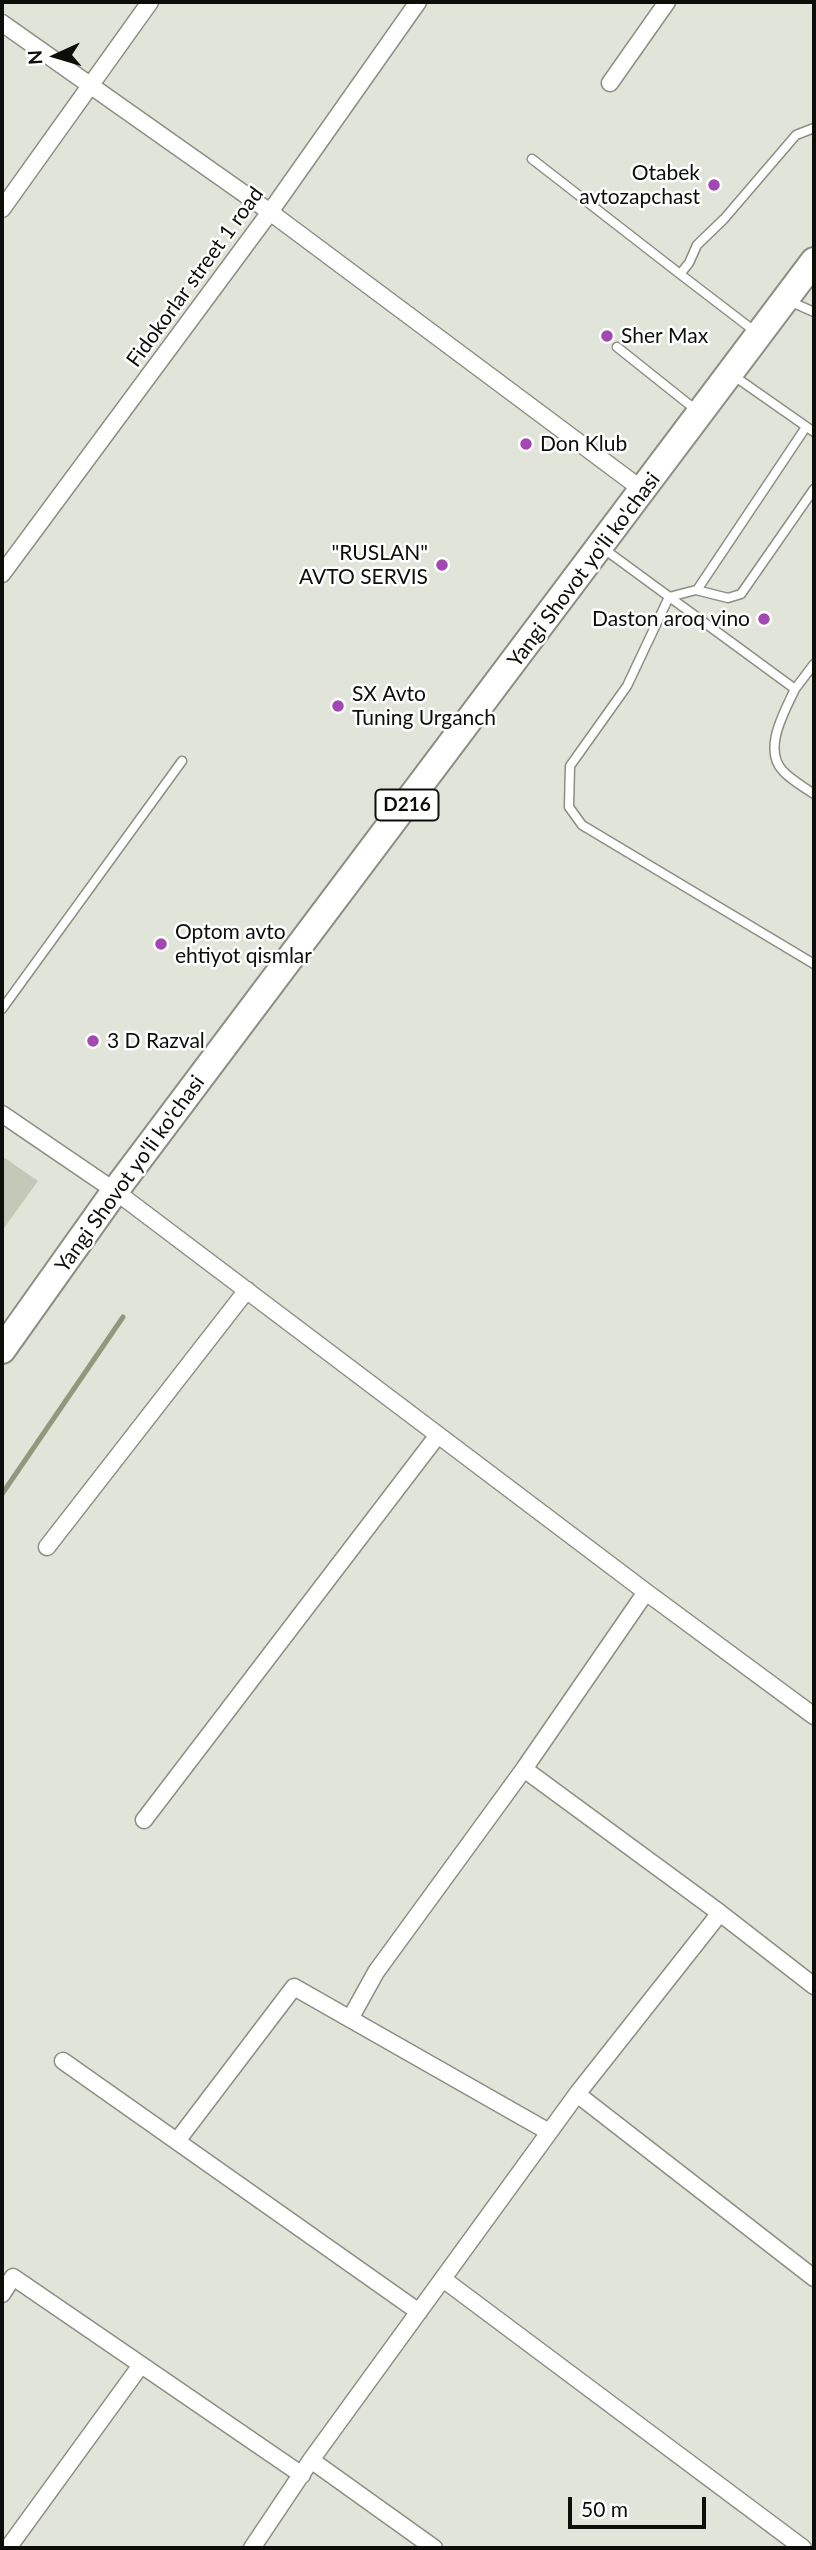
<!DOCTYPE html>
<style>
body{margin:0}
#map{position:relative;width:816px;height:2550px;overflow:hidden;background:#e1e4d8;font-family:Lato,sans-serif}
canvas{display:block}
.frame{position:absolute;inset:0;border:4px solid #0d0e0a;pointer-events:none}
.north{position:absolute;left:21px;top:21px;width:70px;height:70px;-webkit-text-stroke:5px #fff;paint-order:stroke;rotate:266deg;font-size:19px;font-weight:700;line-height:28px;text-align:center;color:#0d0e0a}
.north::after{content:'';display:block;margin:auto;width:24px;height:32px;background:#0d0e0a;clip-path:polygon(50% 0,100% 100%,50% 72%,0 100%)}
.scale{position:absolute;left:568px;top:2497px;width:138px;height:32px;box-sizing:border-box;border:4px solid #0d0e0a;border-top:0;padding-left:9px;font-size:21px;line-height:24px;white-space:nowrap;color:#0d0e0a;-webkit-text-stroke:5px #fff;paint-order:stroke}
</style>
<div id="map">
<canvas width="816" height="2550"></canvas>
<div class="frame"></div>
<div class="north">N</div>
<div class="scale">50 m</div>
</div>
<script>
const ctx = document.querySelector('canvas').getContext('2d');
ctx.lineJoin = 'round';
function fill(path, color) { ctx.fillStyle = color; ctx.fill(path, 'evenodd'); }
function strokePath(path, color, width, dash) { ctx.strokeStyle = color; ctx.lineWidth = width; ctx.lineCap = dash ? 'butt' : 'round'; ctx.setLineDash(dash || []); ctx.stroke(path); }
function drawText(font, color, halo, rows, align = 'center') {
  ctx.font = font + ' Lato,sans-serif'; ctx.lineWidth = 5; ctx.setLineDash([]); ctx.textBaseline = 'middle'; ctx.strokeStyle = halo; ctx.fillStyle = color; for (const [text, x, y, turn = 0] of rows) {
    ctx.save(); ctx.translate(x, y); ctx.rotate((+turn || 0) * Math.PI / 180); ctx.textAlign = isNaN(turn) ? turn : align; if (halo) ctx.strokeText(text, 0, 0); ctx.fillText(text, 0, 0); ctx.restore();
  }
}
fill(new Path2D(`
 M2,1156L38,1181L2,1231Z`), '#c4c9b7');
strokePath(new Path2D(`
 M2,1494L123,1317`), '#92987d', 5);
const service = new Path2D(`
 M532,159L680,274
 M789,301L814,312
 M757,333L680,274L689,263L697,245L724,219L796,135L814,128
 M617,347L696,410
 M734,376L814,432
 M814,489L741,594L728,598L696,590L669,597L627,686L570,766L569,807L582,825L814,964
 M604,549L795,689C785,711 762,749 783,771C791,780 804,787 814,794
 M697,590L806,427
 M795,689L814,664
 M2,1009L182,761`);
const minor = new Path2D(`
 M2,23L270,212L644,491
 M610,83L667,2
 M2,209L150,2
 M2,574L270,212L418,2
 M2,1114L115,1191L646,1592L814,1716
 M47,1547L247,1290
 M524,1769L720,1913L814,1986
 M144,1820L438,1435
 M350,2019L376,1972L524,1769L646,1592
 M63,2061L419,2312
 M577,2094L814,2278
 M177,2141L294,1987L549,2132
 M443,2279L803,2548
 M2,2294L13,2277L302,2475
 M311,2460L434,2548
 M8,2548L141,2365
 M252,2548L311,2460L577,2094L720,1913`);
const primary = new Path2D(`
 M2,1350L115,1191L814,261`);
strokePath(service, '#8c8e83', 11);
strokePath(minor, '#8c8e83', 19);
strokePath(primary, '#8c8e83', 30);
strokePath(service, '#fff', 8);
strokePath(minor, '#fff', 16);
strokePath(primary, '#fff', 26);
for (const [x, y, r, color] of [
 [714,185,7,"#a348b3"],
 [607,336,7,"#a348b3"],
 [526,444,7,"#a348b3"],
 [442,565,7,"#a348b3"],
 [764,619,7,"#a348b3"],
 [338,706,7,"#a348b3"],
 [161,944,7,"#a348b3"],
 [93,1041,7,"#a348b3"]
]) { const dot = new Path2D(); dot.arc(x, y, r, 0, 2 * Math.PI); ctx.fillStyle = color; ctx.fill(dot); strokePath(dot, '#fff', 2.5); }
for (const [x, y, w] of [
 [407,805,63]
]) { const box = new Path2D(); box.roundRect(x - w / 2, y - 15.5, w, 31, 5); ctx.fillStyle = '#fff'; ctx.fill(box); strokePath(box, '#0d0e0a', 2); }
drawText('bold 19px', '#0d0e0a', null, [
 ["D216",407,805]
]);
drawText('21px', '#0d0e0a', '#fff', [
 ["Otabek",700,173,"right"],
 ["avtozapchast",700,197,"right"],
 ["Sher Max",621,336],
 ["Don Klub",540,444],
 ["\"RUSLAN\"",428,553,"right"],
 ["AVTO SERVIS",428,577,"right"],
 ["Daston aroq vino",750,619,"right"],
 ["SX Avto",352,694],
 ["Tuning Urganch",352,718],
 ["Optom avto",175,932],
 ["ehtiyot qismlar",175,956],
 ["3 D Razval",107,1041]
], 'left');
drawText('21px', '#0d0e0a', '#fff', [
 ["Fidokorlar street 1 road",195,277,-54],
 ["Yangi Shovot yo'li ko'chasi",584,570,-53],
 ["Yangi Shovot yo'li ko'chasi",130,1174,-54]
]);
</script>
